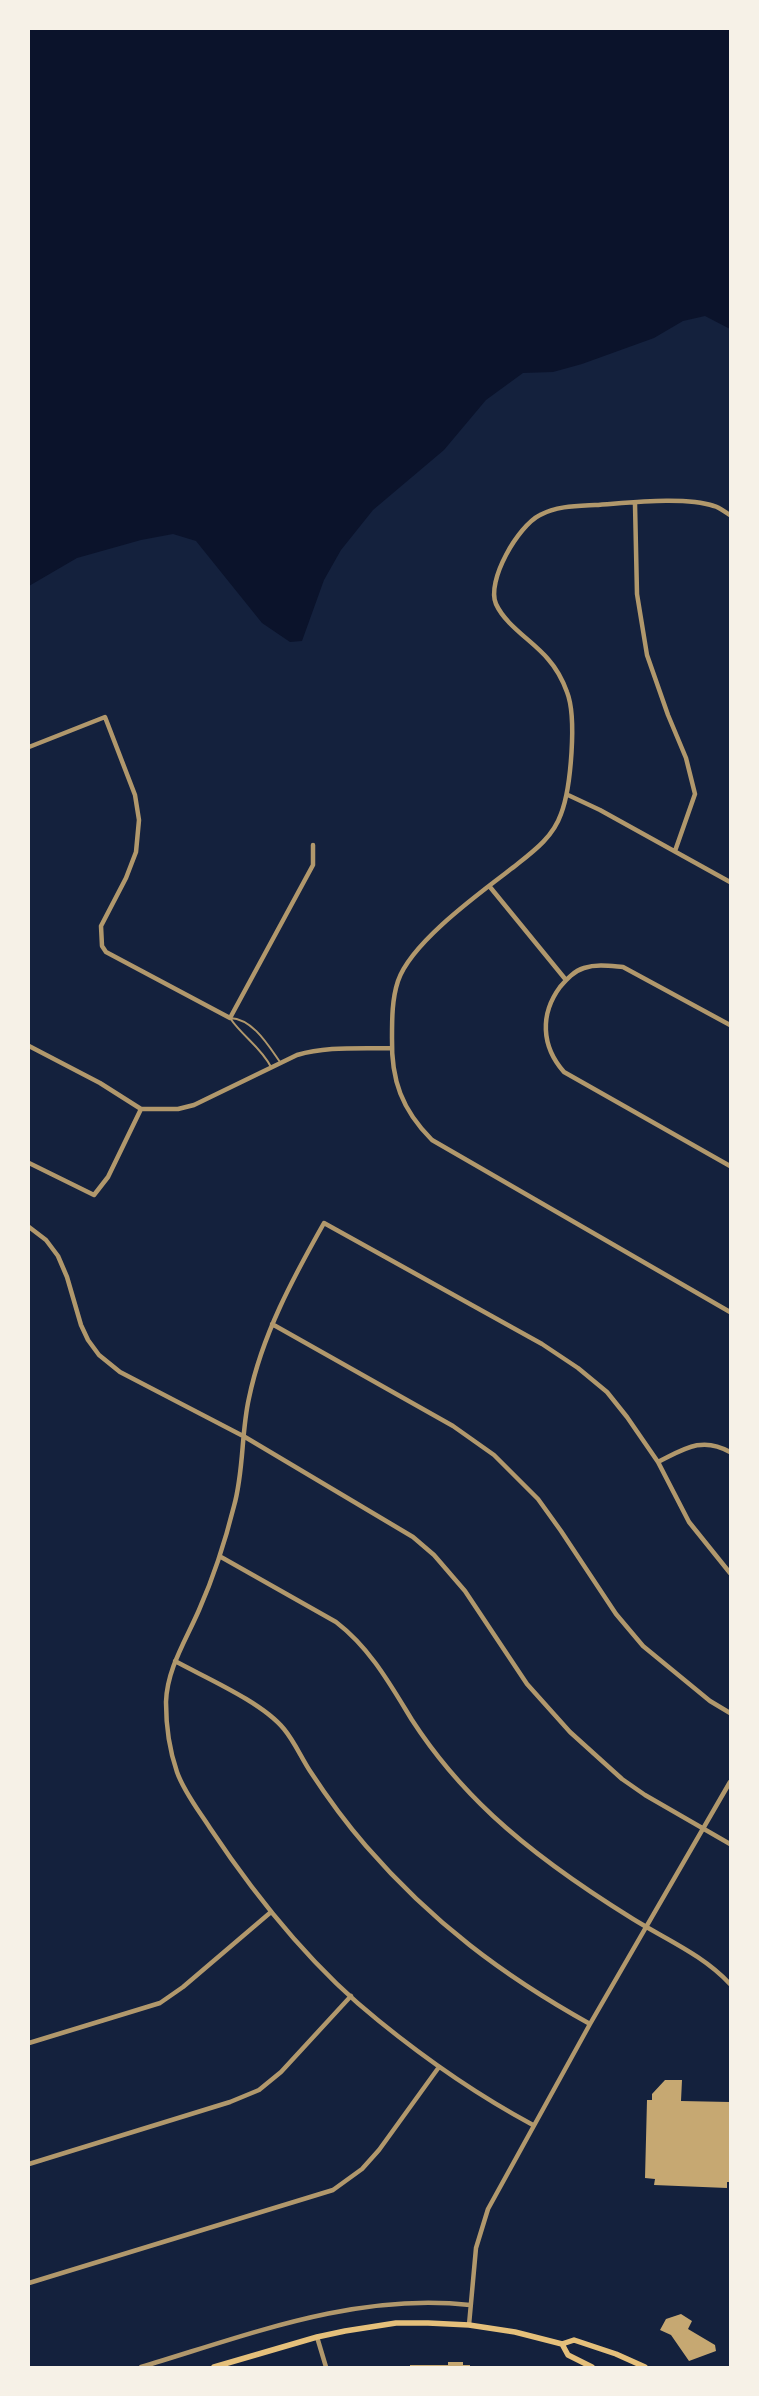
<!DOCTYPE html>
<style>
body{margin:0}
#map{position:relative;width:759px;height:2396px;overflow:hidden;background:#14213d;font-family:"Titillium Web",sans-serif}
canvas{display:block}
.frame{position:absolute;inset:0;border:30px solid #f6f1e7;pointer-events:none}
</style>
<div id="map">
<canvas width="759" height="2396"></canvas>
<div class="frame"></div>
</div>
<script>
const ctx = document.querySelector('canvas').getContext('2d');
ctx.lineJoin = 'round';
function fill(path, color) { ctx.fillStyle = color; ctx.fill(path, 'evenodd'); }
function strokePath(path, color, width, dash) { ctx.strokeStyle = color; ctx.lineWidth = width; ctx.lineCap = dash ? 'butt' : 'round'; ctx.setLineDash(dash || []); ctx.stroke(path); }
fill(new Path2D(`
 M29,29H730V329L705,316L683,321L654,338L582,364L553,372L523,373L486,400L444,450L373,510L341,550L324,580L302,641L290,642L262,623L196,541L173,534L141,540L77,558L29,586Z`), '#0b132b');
fill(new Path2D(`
 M665,2080H682L681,2101L730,2102V2182H727V2188L654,2185L655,2179L645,2178L647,2100H652V2094Z
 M681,2314L692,2321L688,2329L715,2345L716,2351L689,2361L671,2335L660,2330L666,2319Z
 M448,2362H463V2365H470V2367H410V2365H448Z`), '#c6a872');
strokePath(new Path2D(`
 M271,1067C261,1047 242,1036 230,1018C253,1019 268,1045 280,1062`), '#b1986c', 2);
strokePath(new Path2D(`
 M635,504L637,594L647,655L668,715L686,758L695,794L675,851
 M730,515C725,512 719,507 714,506C684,496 627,503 595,505C576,506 557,506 540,515C518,526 486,581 496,604C506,626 533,641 548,659C556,668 563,681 567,692C577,717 571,788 561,814C553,837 534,851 515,866C481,892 411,942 398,981C392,999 392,1019 392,1038C391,1080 402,1110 432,1140L730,1312
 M29,747L105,717L135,795L139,820L136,852L126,878L101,926L102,946L106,952L230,1018L313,865V845
 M568,795L600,810L730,882
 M490,887L566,980
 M730,1025L623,967C610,966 597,964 584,968C574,971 567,979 560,987C540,1014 541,1046 564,1072L730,1166
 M29,1046L100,1083L141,1109
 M141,1109H178L194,1105L297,1055C328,1046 359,1049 392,1048
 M29,1163L94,1195L108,1177L141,1109
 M29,1227L46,1240L58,1256L67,1277L81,1325L88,1340L99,1355L120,1372L245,1437L413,1537L434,1555L465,1591L527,1684L570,1732L622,1779L645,1795L730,1844
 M272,1324L453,1426L494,1455L538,1499L561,1531L616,1614L643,1646L710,1701L730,1713
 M658,1462C684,1449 702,1436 730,1452
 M221,1557L336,1622C370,1648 390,1684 412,1720C434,1754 463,1788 493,1816C536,1856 583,1888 633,1919C667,1940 703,1955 730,1984
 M175,1661C206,1678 262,1702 284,1729C294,1741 301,1757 310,1771C327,1797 346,1823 366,1846C432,1922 502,1975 590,2024
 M29,2043L160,2003L183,1987L271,1912
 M533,2125C479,2096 427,2060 379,2021C315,1970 256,1897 210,1828C199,1811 184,1792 177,1772C169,1749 166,1726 166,1702C167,1669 186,1640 199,1610C214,1576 225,1542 234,1506C244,1471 241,1433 249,1398C262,1335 293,1278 324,1223L542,1344L578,1368L607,1392L627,1417L658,1462L689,1522L730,1573
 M29,2164L230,2102L259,2090L281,2072L351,1996
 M29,2283L333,2190L362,2169L379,2150L439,2067
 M469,2325L476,2248L488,2209L590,2024L730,1782
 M317,2337L326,2367
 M141,2367C248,2335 357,2292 470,2305`), '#b1986c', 4.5);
strokePath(new Path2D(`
 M562,2344L568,2355L592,2367
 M214,2367L317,2337L345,2331L396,2323H428L469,2325L515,2332L562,2344L574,2340L616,2354L645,2367`), '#e5c07b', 5.5);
</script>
